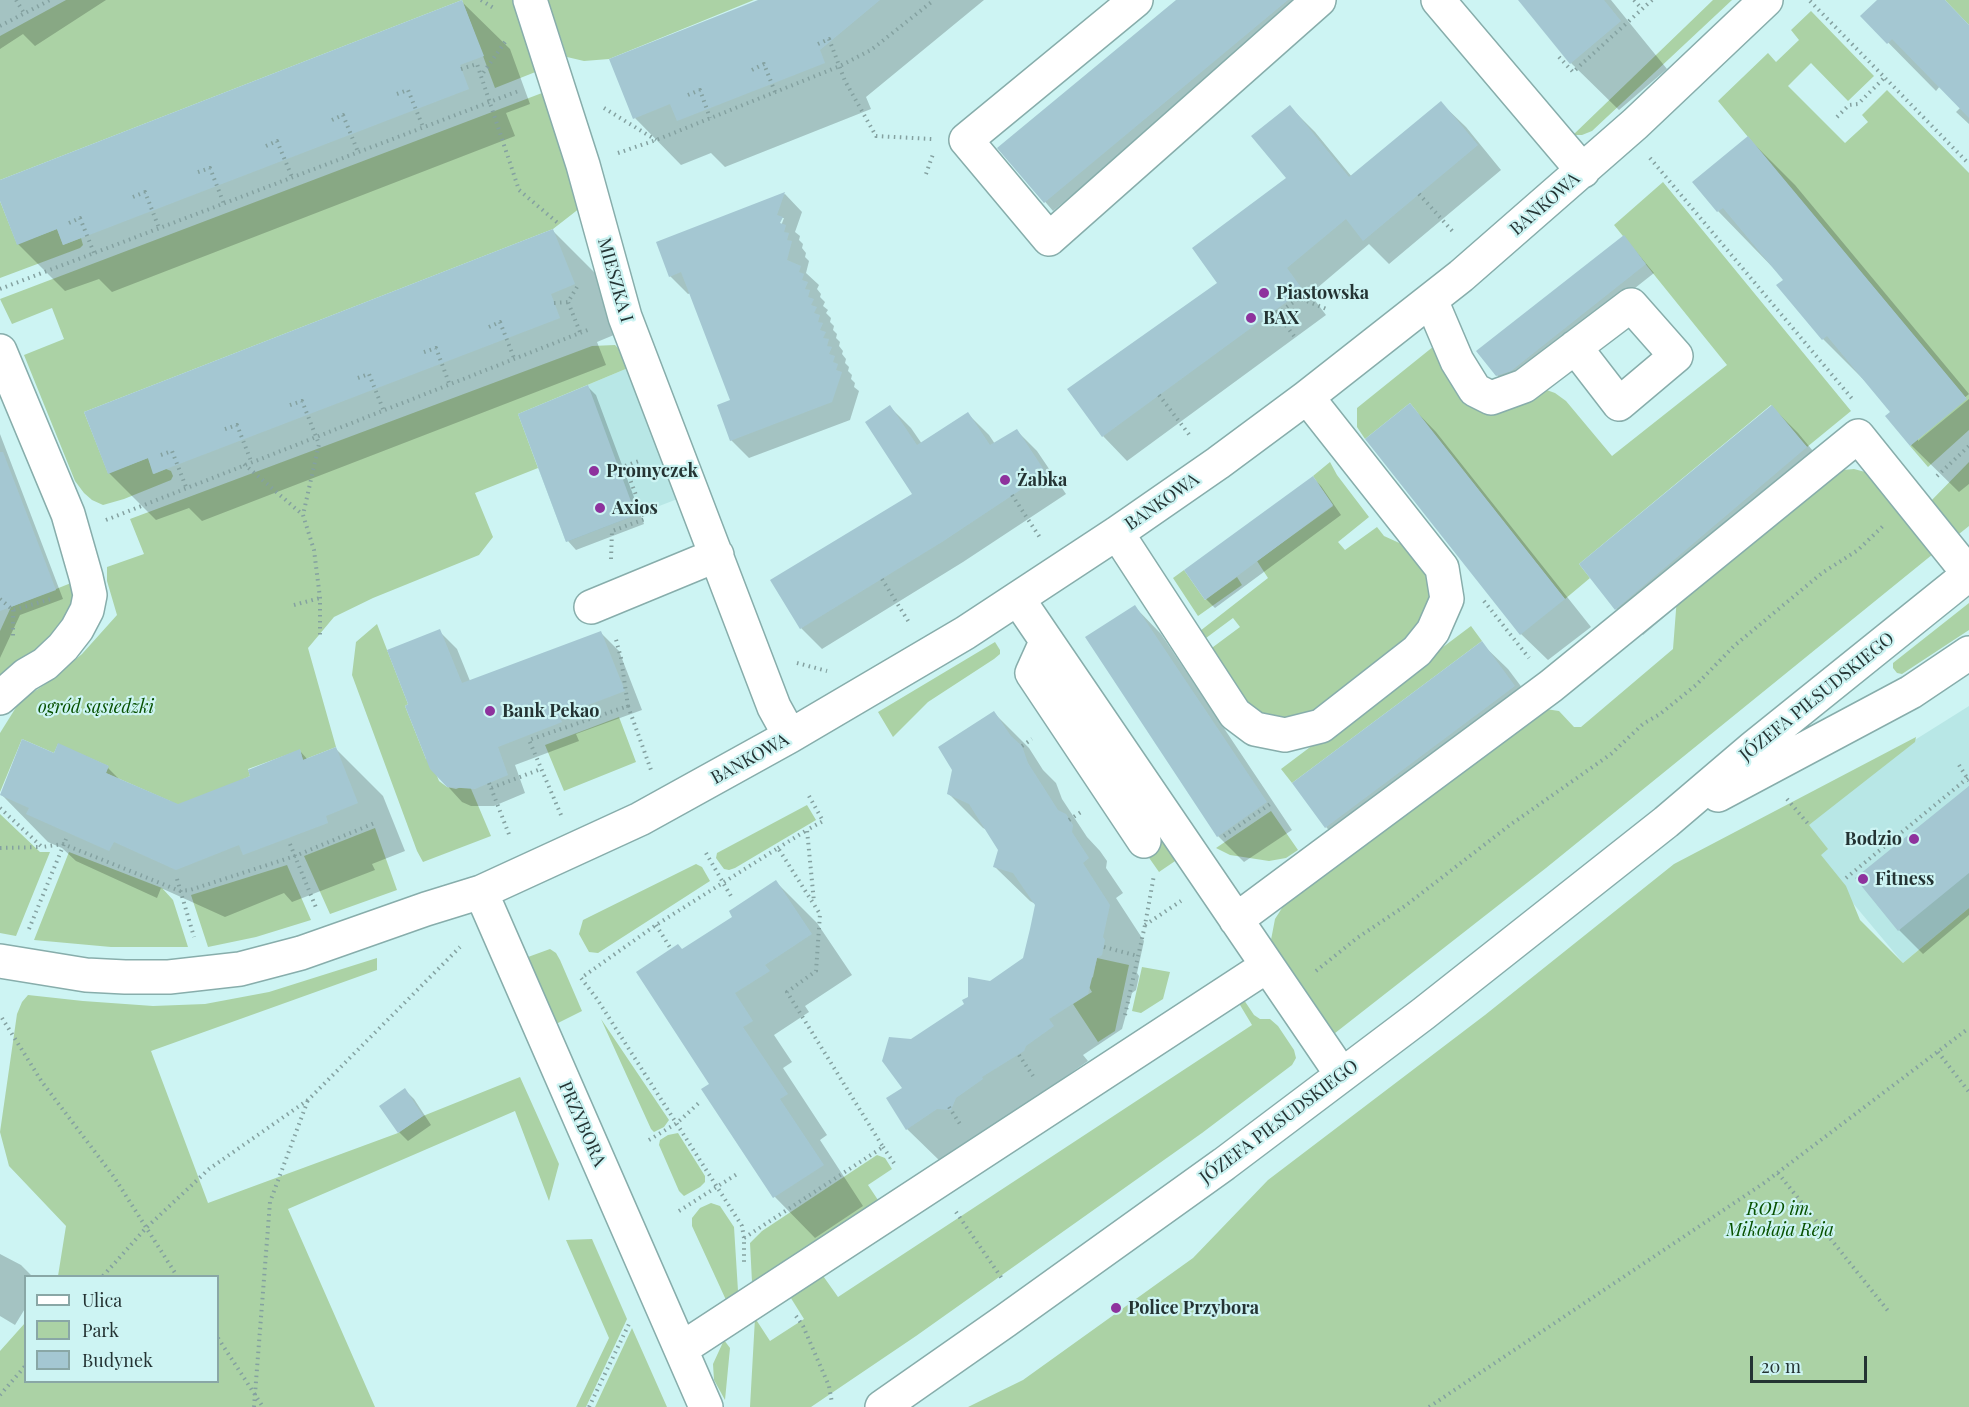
<!DOCTYPE html>
<meta charset="utf-8">
<style>
body{margin:0}
#map{position:relative;width:1969px;height:1407px;overflow:hidden;background:#cdf4f3;font-family:"Playfair Display",serif}
canvas{display:block}
.legend{position:absolute;left:24px;top:1275px;width:195px;height:108px;box-sizing:border-box;background:#cdf4f3;border:2px solid #89a7a6;margin:0;padding:8px 10px;list-style:none;font-size:18px;color:#243333}
.legend li{display:flex;align-items:center;gap:12px;height:30px}
.legend b{width:30px;border:2px solid #89a7a6}
.scale{position:absolute;left:1750px;top:1356px;width:117px;height:27px;box-sizing:border-box;border:3px solid #243333;border-top:0;padding-left:8px;font-size:18px;line-height:21px;white-space:nowrap;color:#243333;-webkit-text-stroke:4px #cdf4f3;paint-order:stroke}
</style>
<div id="map">
<canvas width="1969" height="1407"></canvas>
<ul class="legend">
<li><b style="height:8px;background:#fff"></b>Ulica</li>
<li><b style="height:16px;background:#abd2a5"></b>Park</li>
<li><b style="height:16px;background:#a4c7d2"></b>Budynek</li>
</ul>
<div class="scale">20 m</div>
</div>
<script>
const c = document.querySelector('canvas').getContext('2d');
c.lineJoin = 'round';
function fillPath(path, color) {
  c.fillStyle = color;
  c.fill(path, 'evenodd');
}
function poly(rows) {
  const path = new Path2D();
  for (const r of rows) {
    path.moveTo(r[0], r[1]);
    for (let i = 2; i < r.length; i += 2) path.lineTo(r[i], r[i + 1]);
  }
  return path;
}
function stroke(path, color, width, dash) {
  c.strokeStyle = color;
  c.lineWidth = width;
  c.lineCap = dash ? 'butt' : 'round';
  c.setLineDash(dash || []);
  c.stroke(path);
}
function write(font, color, halo, rows, align = 'center') {
  c.font = font + ' "Playfair Display",serif';
  c.lineWidth = 4.5;
  c.setLineDash([]);
  c.textBaseline = 'middle';
  c.strokeStyle = halo;
  c.fillStyle = color;
  for (const [text, x, y, turn = 0] of rows) {
    c.save();
    c.translate(x, y);
    c.rotate((+turn || 0) * Math.PI / 180);
    c.textAlign = isNaN(turn) ? turn : align;
    if (halo) c.strokeText(text, 0, 0);
    c.fillText(text, 0, 0);
    c.restore();
  }
}
fillPath(poly([
 [628,368,680,498,566,542,518,414],
 [1969,706,1969,908,1903,963,1795,834,1910,743]
]), '#b8e7e6');
fillPath(poly([
 [66,0,522,0,543,69,495,88,462,0,0,180,0,36],
 [548,0,754,0,609,59,584,61,567,57],
 [1713,0,1732,0,1592,131,1582,135,1573,135],
 [1945,0,1969,0,1969,25],
 [1811,11,1874,76,1848,101,1811,63,1788,86,1845,143,1868,122,1862,115,1887,90,1969,173,1969,430,1928,467,1910,446,1966,398,1718,101,1768,53,1776,62,1799,40,1791,30],
 [542,93,552,99,580,208,553,229,84,412,108,473,148,458,154,474,166,469,171,471,173,476,171,480,124,499,103,505,92,500,84,493,75,481,24,355,64,339,52,308,12,324,0,299],
 [1663,182,1851,411,1807,447,1771,405,1579,564,1590,578,1565,599,1410,403,1365,439,1357,427,1357,408,1439,342,1463,397,1541,388,1555,393,1566,401,1612,456,1727,365,1614,225],
 [0,201,17,244,57,229,63,245,81,238,83,245,80,248,0,278],
 [615,345,626,356,628,368,518,414,538,468,475,493,493,537,479,555,373,598,334,617,308,648,336,747,303,760,300,750,248,769,250,776,178,811,170,801,106,773,108,766,58,744,54,753,22,739,0,792,0,733,20,701,47,683,82,654,117,615,107,581,107,567,144,554,130,519,592,346],
 [1330,462,1337,475,1369,517,1338,542,1345,550,1377,527,1384,536,1406,546,1426,567,1430,591,1428,616,1417,637,1324,710,1300,718,1279,719,1255,714,1205,653,1240,627,1233,618,1202,641,1200,631,1268,578,1257,561,1333,506,1313,476],
 [1969,462,1969,526,1954,538,1928,504],
 [1854,469,1869,473,1938,550,1546,868,1330,1037,1275,958,1271,940,1275,919,1289,897,1539,708,1559,711,1574,727,1581,727,1673,649,1677,597,1832,471],
 [1184,570,1205,600,1237,577,1242,585,1198,616,1173,578],
 [76,581,77,611,0,684,0,631,11,607],
 [1969,603,1969,630,1902,674,1897,673,1893,668,1893,663],
 [377,624,408,704,405,706,426,759,430,758,439,781,447,787,456,789,469,784,491,836,423,862,417,851,352,675,356,642],
 [1471,626,1482,641,1292,783,1281,769],
 [995,642,1000,650,1000,654,994,659,928,702,893,737,878,712],
 [1051,665,1181,857,1159,872,1145,852],
 [619,717,636,762,564,791,545,745],
 [1916,737,1915,742,1809,825,1828,849,1821,855,1846,886,1860,920,1903,963,1969,908,1969,1407,968,1407,1023,1380,1193,1258,1268,1180,1485,1015,1674,864],
 [807,805,816,820,735,868,729,870,724,869,721,865,716,858,717,853],
 [1271,811,1298,850,1286,858,1269,861,1230,855,1216,848],
 [0,814,40,852,50,852,16,936,0,933],
 [375,828,397,890,330,914,304,856],
 [69,852,162,888,173,900,188,947,111,947,34,940],
 [696,864,702,867,710,881,598,953,589,952,579,934,583,920],
 [287,865,311,920,256,937,208,947,191,895],
 [550,949,556,953,560,960,582,1011,556,1024,528,957],
 [377,958,377,970,151,1051,208,1203,398,1133,423,1116,520,1077,559,1164,549,1201,515,1111,288,1209,375,1407,0,1407,0,1351,25,1323,26,1382,218,1382,218,1276,58,1276,66,1226,9,1166,0,1132,17,1014,22,1002,28,995,83,1001,153,1006,205,1004,269,992],
 [1097,958,1129,965,1115,1031,1098,1042,1073,1004,1092,992,1086,982,1093,977],
 [1142,967,1170,972,1163,999,1141,1013,1132,1011],
 [1242,997,1254,1015,1260,1019,1270,1019,1278,1026,1294,1050,1296,1058,1292,1065,1202,1133,916,1336,811,1407,750,1407,755,1318,770,1341,804,1319,789,1295,821,1273,838,1297,1252,1025,1237,1000],
 [601,1019,669,1120,664,1127,654,1132,651,1129],
 [678,1133,705,1176,705,1182,700,1187,684,1196,679,1191,659,1145,660,1140,668,1135],
 [877,1155,885,1158,892,1169,868,1185,878,1200,752,1282,750,1243,762,1231],
 [711,1203,720,1206,734,1227,738,1291,726,1300,692,1226,692,1218,700,1208],
 [592,1239,627,1319,586,1407,576,1407,609,1338,566,1240],
 [632,1328,667,1407,595,1407],
 [724,1340,730,1348,725,1400,714,1380,713,1364]
]), '#abd2a5');
fillPath(poly([
 [0,0,106,0,35,46,23,34,0,49],
 [762,0,984,0,866,97,871,109,725,167,711,153,681,165,635,118],
 [1178,0,1307,0,1053,211,1000,149],
 [1520,0,1611,0,1667,69,1619,110,1571,63],
 [1879,0,1943,0,1969,26,1969,124,1956,112,1961,107,1940,86,1936,91,1862,16],
 [462,2,510,49,530,104,506,113,515,136,112,292,99,279,65,291,18,244,0,197,0,181],
 [1441,103,1466,127,1501,170,1389,264,1369,244,1310,294,1326,315,1127,461,1103,436,1219,283,1288,179,1290,107,1315,132,1352,177],
 [1748,138,1795,185,1969,394,1918,437,1918,441,1969,399,1969,484,1959,492,1911,445,1892,412,1871,387,1823,339,1779,285,1785,280,1718,211],
 [785,194,802,212,795,232,800,236,799,240,803,244,802,248,806,253,805,257,809,261,806,273,819,285,817,289,821,294,820,297,825,302,823,306,828,310,826,313,831,318,830,322,834,326,833,330,837,334,836,338,840,342,839,346,843,351,842,354,846,359,845,363,849,367,848,371,852,375,851,379,855,383,854,387,859,391,850,420,749,458,731,440,732,401,691,293,688,294,670,276,657,243],
 [781,218,784,218,779,231,777,230],
 [553,231,600,278,621,332,597,342,606,365,202,521,189,508,156,520,109,473],
 [1624,237,1654,273,1520,379,1506,384,1497,375],
 [587,386,596,395,644,524,576,550,568,541],
 [1410,405,1436,432,1591,627,1548,660,1521,634],
 [890,407,911,428,922,444,968,414,989,435,995,444,1016,430,1037,451,1066,494,963,562,822,649,801,628,914,494],
 [1772,407,1798,433,1833,475,1643,635,1616,609],
 [0,434,63,599,20,615,0,658],
 [1313,478,1321,486,1341,515,1215,608,1206,599,1186,570],
 [1135,607,1161,634,1292,830,1244,862,1218,836],
 [439,631,457,649,470,681,601,633,619,651,642,710,576,734,579,741,515,765,525,793,494,806,471,806,462,802,431,768,410,705],
 [1481,643,1508,669,1541,713,1352,854,1326,827],
 [994,713,1029,748,1043,770,1056,783,1062,799,1087,837,1100,851,1107,861,1106,868,1123,893,1116,898,1144,941,1137,973,1139,976,1136,990,1132,993,1122,1029,1083,1055,1088,1061,1061,1080,1058,1085,942,1163,907,1129,904,1089,911,1040,966,1004,991,983,1024,959,1037,905,1030,901,995,867,1000,850,987,830,983,828,948,793],
 [336,749,383,796,405,851,372,864,375,870,292,902,284,893,225,917,161,888,157,898,76,861,62,848,48,842,1,794,54,755,108,768,121,781,178,806,252,777,300,751,308,760],
 [1969,786,1969,915,1923,954,1899,930],
 [776,882,817,923,852,975,805,1006,809,1012,774,1035,792,1062,783,1068,827,1135,820,1140,863,1206,815,1238,775,1197,703,1090,711,1084,683,951,735,917],
 [405,1090,414,1099,431,1125,408,1141,399,1132],
 [0,1254,21,1265,32,1276,26,1276,26,1307,15,1325,0,1316]
]), '#0003');
fillPath(poly([
 [462,0,484,56,460,65,469,89,63,245,57,229,17,245,0,201,0,180],
 [758,0,880,0,820,50,825,63,677,121,670,104,633,119,609,59],
 [1176,0,1288,0,1044,203,997,148],
 [1518,0,1604,0,1621,21,1570,64],
 [1877,0,1945,0,1969,25,1969,118,1892,39,1887,44,1860,16],
 [1441,101,1478,145,1363,241,1346,219,1287,268,1303,290,1102,437,1067,389,1217,283,1192,248,1286,178,1251,136,1290,105,1349,177],
 [1748,136,1967,399,1910,446,1885,416,1890,412,1827,336,1822,340,1776,285,1783,280,1723,208,1717,212,1692,182],
 [785,192,777,215,783,217,780,223,786,225,784,232,789,233,787,240,792,241,787,260,801,266,799,272,804,274,802,280,808,282,805,289,810,290,808,297,814,299,811,305,817,307,814,313,820,315,818,322,823,323,820,330,826,332,823,338,829,339,827,346,832,347,829,354,835,356,833,362,838,364,836,370,842,372,832,402,730,441,717,405,730,400,681,272,669,277,656,242],
 [553,229,575,284,551,294,560,318,153,474,148,458,108,474,84,412],
 [1624,235,1646,264,1511,371,1496,376,1476,351],
 [588,385,636,515,566,542,518,414],
 [1410,403,1565,599,1520,635,1365,439],
 [890,405,917,445,968,412,990,445,1017,429,1046,473,942,542,800,629,770,580,912,494,865,422],
 [1772,405,1807,447,1615,610,1579,564],
 [0,452,3,452,56,590,0,611],
 [1313,476,1333,505,1205,600,1184,570],
 [1135,605,1267,802,1217,837,1085,637],
 [440,629,462,683,601,631,625,691,559,716,562,722,498,747,508,775,475,789,447,787,430,769,405,706,408,704,387,650],
 [1482,641,1515,686,1325,828,1292,783],
 [994,711,1011,736,1022,746,1028,763,1058,810,1066,814,1073,825,1072,832,1089,858,1083,863,1110,905,1103,937,1105,940,1102,955,1097,958,1088,994,1049,1019,1054,1026,1026,1046,1024,1051,982,1077,983,1079,956,1098,951,1110,937,1109,906,1130,886,1098,902,1088,882,1061,889,1037,911,1039,964,1004,962,1000,968,997,968,977,990,981,1023,958,1030,929,1035,905,1013,873,993,867,998,850,969,804,947,794,952,770,938,747],
 [22,739,54,753,58,743,109,766,106,773,178,804,250,776,248,770,300,749,303,760,336,747,358,803,326,816,328,823,243,855,239,845,176,870,114,842,109,851,26,814,29,808,0,795],
 [1969,786,1969,873,1898,931,1855,878],
 [776,880,812,934,765,965,770,971,735,993,753,1021,743,1027,788,1094,780,1099,824,1165,773,1198,701,1089,709,1084,636,972,678,944,682,949,732,917,729,911],
 [405,1088,423,1116,398,1133,379,1106]
]), '#a4c7d2');
const minor = poly([
 [530,0,583,165,625,317,774,707,790,736],
 [1136,0,966,140,1049,239,1319,0],
 [1438,0,1583,171],
 [1431,300,1457,361,1475,390,1491,398,1524,386,1631,305,1676,356,1619,404,1575,347],
 [0,351,68,514,86,577,90,595,87,610,77,629,63,647,45,664,26,675,0,698],
 [1117,533,1235,714,1255,729,1285,735,1321,726,1417,651,1433,631,1447,599,1442,568,1307,397],
 [1018,599,1342,1075],
 [591,607,717,555],
 [1046,642,1032,673,1144,841],
 [1718,795,1911,692,1969,653],
 [481,892,706,1407],
 [0,961,86,975,125,977,169,977,240,969,301,953,426,909,481,892,640,819,790,736,965,633,1117,533,1218,463,1307,397,1461,276,1635,124,1766,0],
 [681,1349,1267,966],
 [882,1407,1005,1321,1224,1164,1423,1014,1666,822,1754,747,1969,574,1858,436,1551,686,1236,920]
]);
stroke(minor, '#87adab', 36);
stroke(poly([
 [16,0,24,13],
 [481,0,495,9],
 [1634,0,1642,9],
 [1810,1,1969,164],
 [0,26,50,0],
 [505,42,481,76,519,190,559,224],
 [818,44,829,39,845,81,876,136,932,139],
 [1559,57,1573,72,1652,0],
 [461,69,477,64,481,76],
 [752,70,764,64,775,92],
 [397,94,408,90,423,127],
 [688,95,700,90,710,118],
 [604,108,656,140],
 [1837,117,1849,105,1858,104,1884,78],
 [332,120,343,115,358,152],
 [266,146,277,141,292,177],
 [618,153,656,140,840,66,871,50,934,0],
 [1650,158,1854,401],
 [198,172,210,168,224,204],
 [926,174,933,154],
 [1419,194,1455,234],
 [133,197,145,192,159,228],
 [69,223,80,218,94,253],
 [577,287,568,302,580,332],
 [0,289,521,90],
 [554,303,568,302],
 [1275,311,1294,336],
 [1277,314,1299,298,1329,310],
 [489,327,500,322,514,358],
 [424,352,436,348,449,383],
 [358,378,369,374,383,409],
 [1159,395,1191,437],
 [290,405,302,401,319,444,303,515],
 [225,429,237,425,251,461],
 [161,455,172,451,186,487],
 [244,464,303,515,314,550,320,598,320,636],
 [1937,476,1969,446],
 [1012,495,1041,539],
 [106,520,590,329],
 [611,559,612,531,645,519,625,466,642,460],
 [882,579,910,624],
 [0,599,13,610,51,599],
 [1484,601,1529,658],
 [294,605,320,598],
 [13,610,13,639],
 [797,663,827,671],
 [628,706,651,770],
 [1022,746,1032,739],
 [1959,765,1969,781],
 [489,783,491,788,541,769],
 [491,788,510,837],
 [809,796,823,821,807,830,814,902],
 [1787,799,1809,825],
 [0,808,42,847,63,844,180,891,190,890,295,856,377,822],
 [561,815,529,740,628,706,621,658,615,636],
 [1069,820,1081,812],
 [1224,836,1273,802],
 [290,844,317,910],
 [0,848,41,847],
 [778,848,807,830],
 [706,853,732,898],
 [1846,878,1969,777],
 [177,879,194,937],
 [656,925,671,949],
 [1145,925,1181,901],
 [29,929,66,839],
 [1104,947,1138,956],
 [1316,971,1357,938,1405,906,1510,825,1611,754,1643,724,1660,714,1696,685,1734,646,1822,573,1858,550,1883,526],
 [1125,1015,1145,925,1154,875],
 [2,1018,42,1082,114,1177,177,1276],
 [1938,1052,1969,1092],
 [1019,1055,1033,1076],
 [949,1107,960,1124],
 [649,1140,677,1123,701,1101],
 [883,1147,896,1166],
 [1778,1173,1889,1312],
 [679,1211,737,1174],
 [956,1212,1003,1280],
 [744,1238,883,1147,787,992,816,971,820,914,778,848,656,925,581,978,597,999,742,1226,744,1238,744,1264],
 [103,1276,146,1228,209,1169,308,1100,460,947],
 [796,1316,803,1326,829,1386,832,1403],
 [218,1338,263,1407],
 [0,1395,26,1365],
 [254,1407,270,1202,308,1100],
 [589,1407,629,1324],
 [1429,1407,1764,1183,1969,1028]
]), '#84a1a0', 4, [1.5, 4.5]);
stroke(minor, '#fff', 33);
for (const [x, y, r, color] of [
 [1264,293,6,"#8e329d"],
 [1251,318,6,"#8e329d"],
 [594,471,6,"#8e329d"],
 [1005,480,6,"#8e329d"],
 [600,508,6,"#8e329d"],
 [490,711,6,"#8e329d"],
 [1914,839,6,"#8e329d"],
 [1863,879,6,"#8e329d"],
 [1116,1308,6,"#8e329d"]
]) {
  const dot = new Path2D();
  dot.arc(x, y, r, 0, 2 * Math.PI);
  c.fillStyle = color;
  c.fill(dot);
  stroke(dot, '#cdf4f3', 2);
}
write('18px', '#243333', '#cdf4f3', [
 ["BANKOWA",1545,204,-41],
 ["MIESZKA I",615,280,74],
 ["BANKOWA",1162,502,-35],
 ["JÓZEFA PIŁSUDSKIEGO",1817,697,-39],
 ["BANKOWA",750,759,-29],
 ["JÓZEFA PIŁSUDSKIEGO",1279,1122,-37],
 ["PRZYBORA",582,1124,66]
]);
write('bold 18px', '#243333', '#cdf4f3', [
 ["Piastowska",1276,293],
 ["BAX",1263,318],
 ["Promyczek",606,471],
 ["Żabka",1017,480],
 ["Axios",612,508],
 ["Bank Pekao",502,711],
 ["Bodzio",1902,839,"right"],
 ["Fitness",1875,879],
 ["Police Przybora",1128,1308]
], 'left');
write('italic 18px', '#075100', '#cdf4f3', [
 ["ogród sąsiedzki",96,707],
 ["ROD im.",1780,1209],
 ["Mikołaja Reja",1780,1230]
]);
</script>
